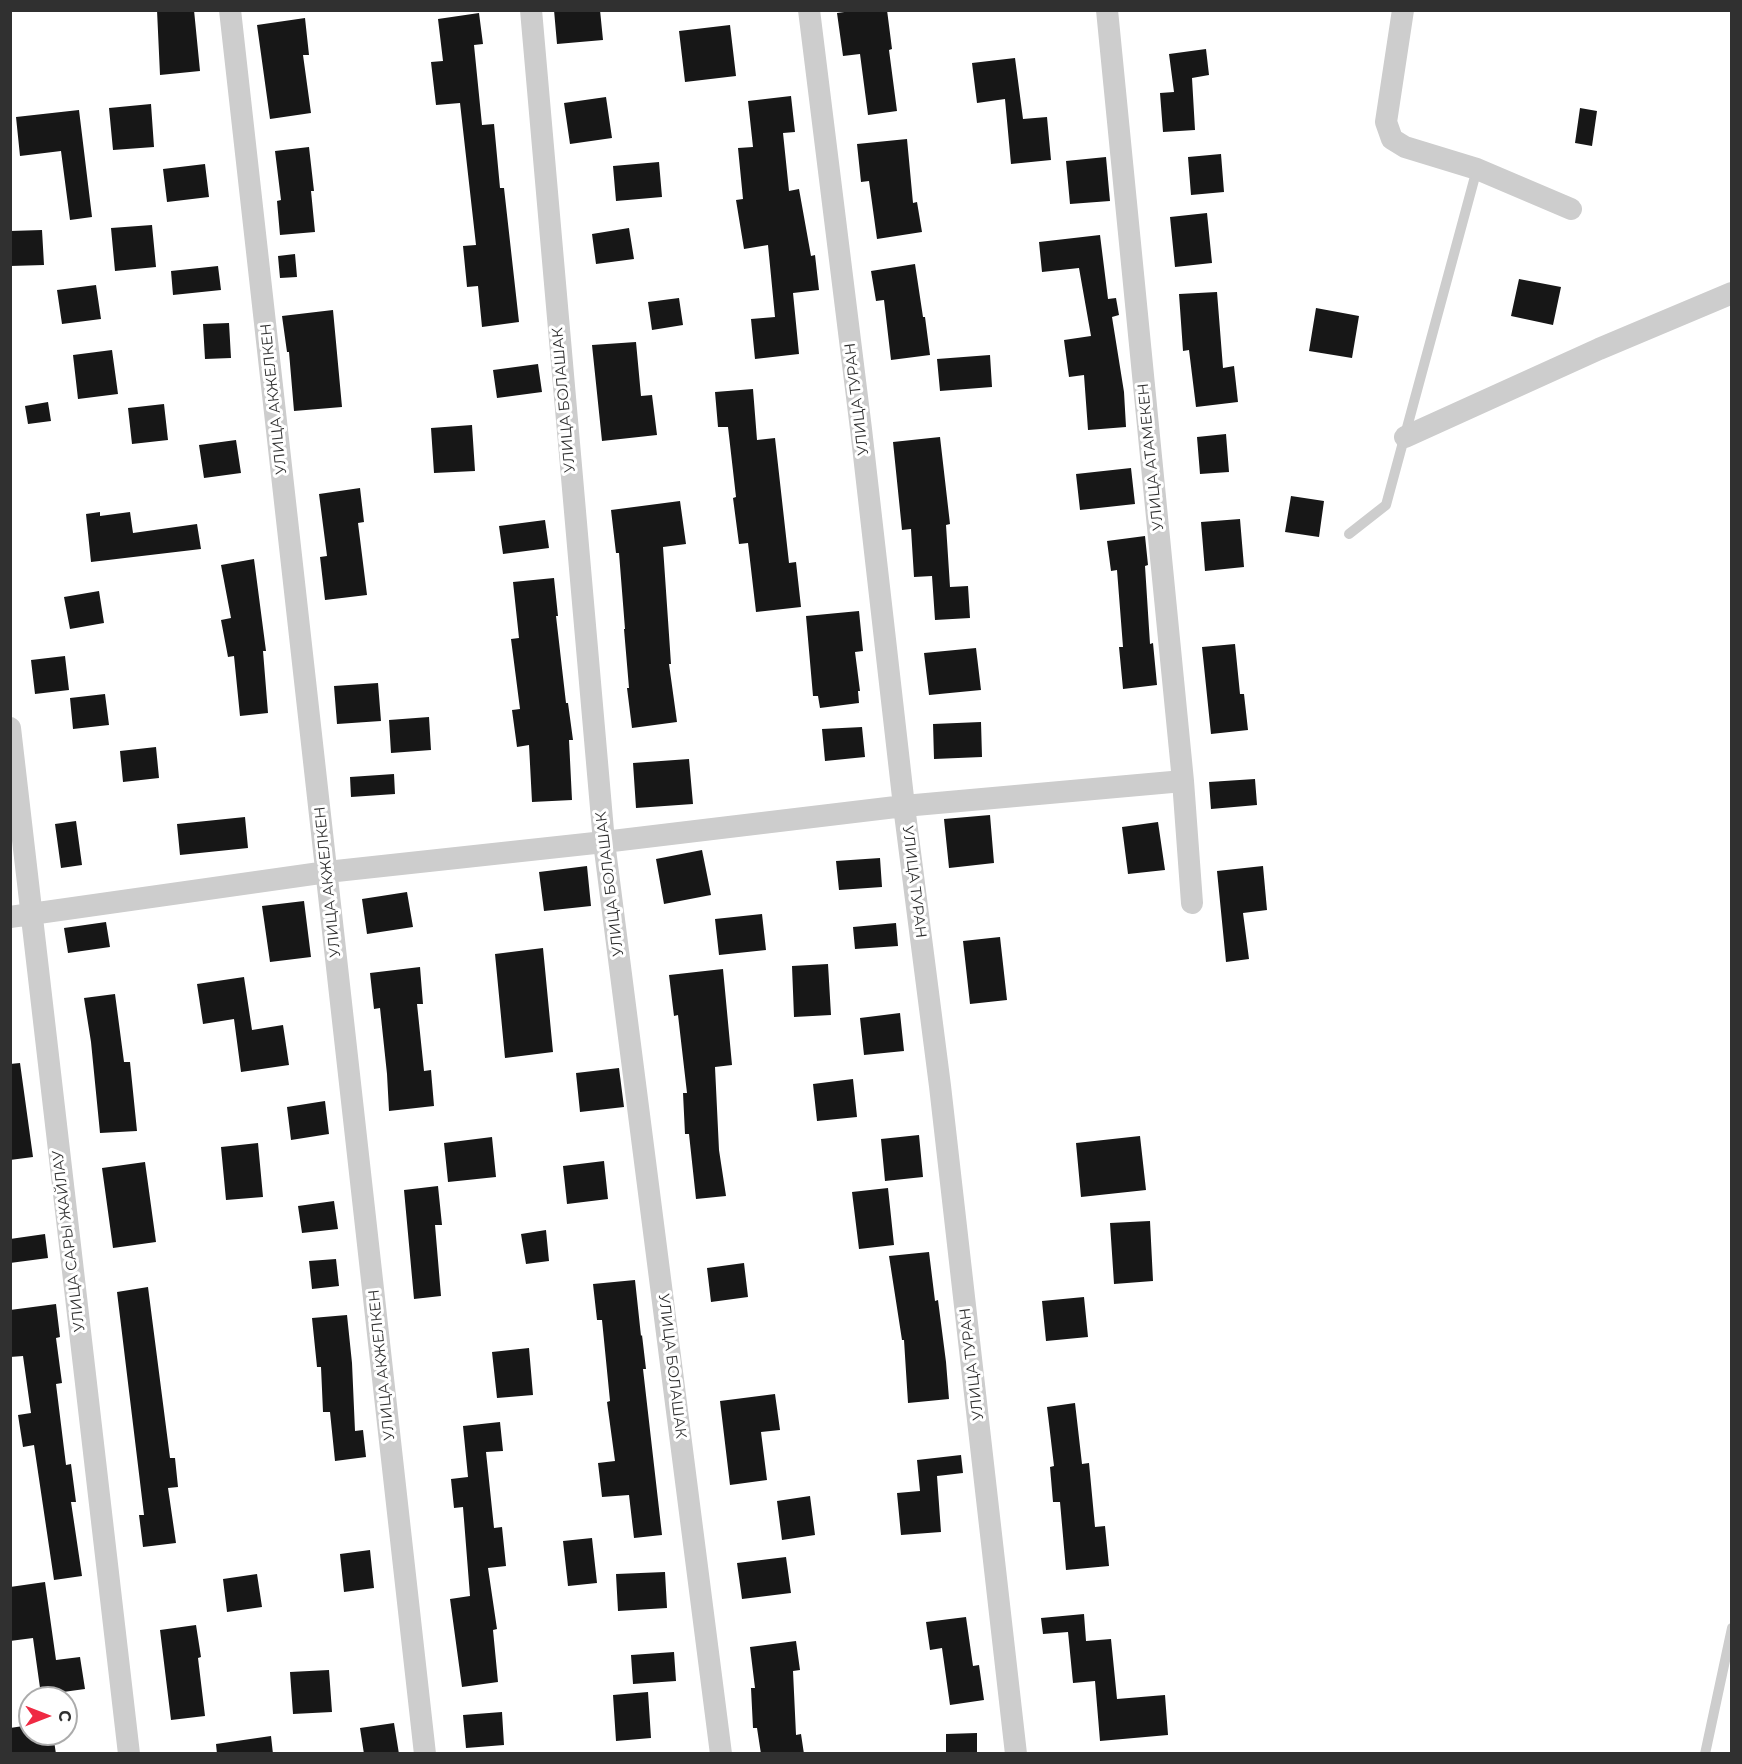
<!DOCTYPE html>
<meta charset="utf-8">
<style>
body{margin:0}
#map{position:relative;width:1742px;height:1764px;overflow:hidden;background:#fff;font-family:Montserrat,sans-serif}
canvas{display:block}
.frame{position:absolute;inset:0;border:12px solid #303030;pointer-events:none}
.north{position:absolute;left:18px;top:1686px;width:60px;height:60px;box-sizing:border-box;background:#fff;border:2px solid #acacac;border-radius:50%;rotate:90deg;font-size:16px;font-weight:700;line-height:24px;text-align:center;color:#303030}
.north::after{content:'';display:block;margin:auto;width:21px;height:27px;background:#ef2a43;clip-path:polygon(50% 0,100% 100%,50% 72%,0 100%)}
</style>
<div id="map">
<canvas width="1742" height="1764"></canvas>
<div class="frame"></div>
<div class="north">С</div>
</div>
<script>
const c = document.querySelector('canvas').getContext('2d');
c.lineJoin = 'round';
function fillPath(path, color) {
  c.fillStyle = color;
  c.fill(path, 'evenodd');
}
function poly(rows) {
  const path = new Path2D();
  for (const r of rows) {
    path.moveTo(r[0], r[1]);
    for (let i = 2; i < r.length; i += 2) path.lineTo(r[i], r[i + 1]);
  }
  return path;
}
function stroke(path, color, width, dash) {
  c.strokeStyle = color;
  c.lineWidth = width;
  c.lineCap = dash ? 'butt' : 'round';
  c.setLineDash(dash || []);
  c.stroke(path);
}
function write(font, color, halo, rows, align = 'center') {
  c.font = font + ' Montserrat,sans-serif';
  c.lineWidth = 6;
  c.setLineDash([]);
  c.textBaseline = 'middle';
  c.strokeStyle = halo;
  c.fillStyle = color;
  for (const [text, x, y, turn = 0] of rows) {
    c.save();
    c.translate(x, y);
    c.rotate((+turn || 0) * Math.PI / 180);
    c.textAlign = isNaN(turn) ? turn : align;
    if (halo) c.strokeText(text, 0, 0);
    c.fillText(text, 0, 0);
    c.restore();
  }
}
fillPath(poly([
 [157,10,194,10,200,71,160,75],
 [554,10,600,10,603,40,557,44],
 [859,10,887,10,892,49,889,50,897,111,868,115,860,54,843,56,837,13],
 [479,13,483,44,474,45,482,125,494,124,500,188,504,188,519,322,482,327,478,286,467,287,463,246,476,245,460,103,436,105,431,62,443,61,438,19],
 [305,18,309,55,303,55,311,113,270,119,257,25],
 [730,25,736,76,685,82,679,31],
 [1206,49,1209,75,1192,78,1195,130,1163,132,1160,93,1174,92,1169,54],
 [1015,58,1023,119,1047,117,1051,160,1011,164,1005,99,977,103,972,63],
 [791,96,795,132,783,133,789,191,799,189,811,256,815,255,819,290,793,293,799,354,755,359,751,319,775,317,768,245,744,249,736,200,743,199,738,148,753,147,748,101],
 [606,97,612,138,570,144,564,103],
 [151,104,154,147,113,150,109,108],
 [1580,108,1597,111,1592,146,1575,143],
 [79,110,92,217,70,220,61,151,20,156,16,117],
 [907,139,913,203,917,202,922,232,877,239,869,181,861,182,857,144],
 [309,147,314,191,311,191,315,232,280,235,277,201,281,200,275,151],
 [1221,154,1224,192,1191,195,1188,157],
 [1106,157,1110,201,1070,204,1066,161],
 [659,162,662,197,616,201,613,166],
 [205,164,209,197,167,202,163,169],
 [1207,213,1212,263,1175,267,1170,217],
 [152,225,156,267,115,271,111,228],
 [629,228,634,259,596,264,592,234],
 [42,230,44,265,10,266,10,231],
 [1100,235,1108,299,1116,298,1119,315,1112,317,1124,392,1126,427,1088,430,1084,375,1069,377,1064,340,1091,336,1079,268,1042,272,1039,242],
 [295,254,297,277,280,278,278,256],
 [915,264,923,317,925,317,930,355,891,360,884,300,876,301,871,271],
 [218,266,221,290,173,295,171,271],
 [1519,279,1561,287,1553,325,1511,316],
 [96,285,101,319,62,324,57,290],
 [1217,292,1223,368,1234,366,1238,402,1196,407,1189,350,1183,351,1179,294],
 [679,298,683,325,652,330,648,302],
 [1316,308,1359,316,1352,358,1309,351],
 [333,310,342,407,294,411,289,352,287,352,282,316],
 [229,323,231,358,205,359,203,324],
 [636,342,641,396,652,395,657,435,602,441,592,345],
 [112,350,118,394,78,399,73,355],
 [990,355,992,387,940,391,937,359],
 [538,364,542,392,497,398,493,370],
 [753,389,757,440,775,438,789,563,796,562,801,607,756,612,748,543,739,544,733,498,736,497,728,427,718,427,715,392],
 [48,402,51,421,28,424,25,406],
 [164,404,168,440,132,444,128,408],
 [472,425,475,471,434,473,431,428],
 [1226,434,1229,472,1200,474,1197,437],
 [940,437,950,524,946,525,950,587,968,586,970,618,935,620,932,576,914,577,911,529,902,530,893,442],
 [236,440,241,473,204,478,199,445],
 [1131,468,1135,504,1080,510,1076,474],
 [360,488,364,522,358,523,367,595,325,600,320,557,327,556,319,494],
 [1291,496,1324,501,1319,537,1285,532],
 [680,501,686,544,663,547,671,664,669,664,677,722,632,728,627,688,629,688,624,629,625,629,619,553,616,553,611,510],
 [100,512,100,516,130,512,133,533,197,524,201,549,91,562,86,514],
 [1240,519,1244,567,1205,571,1201,522],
 [545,520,549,548,503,554,499,526],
 [1145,536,1148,565,1145,566,1150,644,1153,643,1157,685,1123,689,1119,647,1123,647,1117,570,1111,571,1107,541],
 [254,559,266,651,263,651,268,713,240,716,234,656,228,657,221,620,231,618,221,565],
 [554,578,558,616,556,616,566,703,568,703,573,740,569,740,572,800,532,802,529,745,517,747,512,710,520,709,511,639,519,638,513,582],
 [99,591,104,623,70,629,64,597],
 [859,611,863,651,855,652,860,691,858,691,859,703,820,708,818,696,813,696,806,616],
 [1235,644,1240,694,1244,694,1248,730,1211,734,1202,647],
 [976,648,981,690,929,695,924,653],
 [65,656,69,690,35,694,31,660],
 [378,683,381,721,337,724,334,686],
 [105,694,109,725,73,729,70,698],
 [429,717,431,750,391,753,389,720],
 [981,722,982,757,934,759,933,724],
 [862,727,865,757,825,761,822,729],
 [156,747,159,778,123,782,120,751],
 [689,759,693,804,636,808,633,763],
 [394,774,395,794,351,797,350,777],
 [1255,779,1257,805,1211,809,1209,782],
 [990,815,994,863,949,868,944,819],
 [245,817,248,848,180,855,177,824],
 [76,821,82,865,61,868,55,824],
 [1158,822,1165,870,1128,874,1122,827],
 [702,850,711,895,664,904,656,859],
 [880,858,882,887,839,890,836,861],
 [587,866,591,906,544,911,539,872],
 [1263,866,1267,910,1243,913,1249,959,1226,962,1217,871],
 [407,892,413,927,367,934,362,899],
 [304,901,311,957,270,962,262,906],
 [762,914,766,950,719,955,715,919],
 [106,922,110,947,68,953,64,928],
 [896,923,898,946,855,949,853,927],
 [1000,937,1007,1000,970,1004,963,941],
 [543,948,553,1052,505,1058,495,954],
 [828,964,831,1015,794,1017,792,966],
 [420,967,423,1004,417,1004,424,1071,431,1070,434,1106,389,1111,387,1074,380,1008,374,1009,370,973],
 [723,969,732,1065,715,1067,719,1150,726,1196,696,1199,689,1134,685,1134,683,1093,687,1093,678,1015,674,1016,669,975],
 [244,977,252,1030,283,1025,289,1065,241,1072,234,1019,203,1024,197,984],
 [115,994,124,1062,130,1062,137,1131,100,1133,91,1042,84,998],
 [900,1013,904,1051,864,1055,860,1018],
 [20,1063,33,1157,10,1160,10,1064],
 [619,1068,624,1107,580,1112,576,1073],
 [853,1079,857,1117,817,1121,813,1084],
 [325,1101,329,1134,291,1140,287,1107],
 [919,1135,923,1177,885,1181,881,1139],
 [1140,1136,1146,1190,1081,1197,1076,1143],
 [492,1137,496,1177,448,1182,444,1143],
 [258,1143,263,1197,226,1200,221,1147],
 [604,1161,608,1199,567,1204,563,1166],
 [145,1162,156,1242,113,1248,102,1168],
 [438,1186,442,1225,435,1225,441,1296,414,1299,404,1190],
 [888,1188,894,1245,859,1249,852,1192],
 [334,1201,338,1229,302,1233,298,1206],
 [1150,1221,1153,1281,1114,1284,1110,1223],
 [546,1230,549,1261,526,1264,521,1234],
 [45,1234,48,1258,10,1263,10,1239],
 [929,1252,935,1301,938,1300,946,1362,949,1399,908,1403,904,1340,902,1340,889,1256],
 [336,1259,339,1286,312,1289,309,1261],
 [744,1263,748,1297,711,1302,707,1268],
 [635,1280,641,1336,642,1335,646,1369,643,1369,662,1535,634,1538,629,1495,602,1497,598,1463,615,1461,607,1402,610,1401,602,1320,597,1320,593,1284],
 [148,1287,170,1458,175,1458,178,1487,168,1488,176,1543,143,1547,139,1515,144,1515,117,1292],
 [1084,1297,1088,1337,1046,1341,1042,1301],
 [56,1304,60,1337,56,1338,62,1383,56,1384,66,1465,71,1464,76,1502,71,1502,82,1576,54,1580,34,1445,23,1447,18,1415,31,1413,23,1356,10,1357,10,1310],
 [347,1315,352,1363,355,1431,363,1430,366,1457,335,1461,330,1412,323,1412,321,1367,317,1367,312,1318],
 [529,1348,533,1395,497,1398,492,1352],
 [775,1394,780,1430,761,1432,767,1480,730,1485,720,1401],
 [1075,1403,1082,1464,1089,1463,1095,1527,1105,1526,1109,1566,1066,1570,1060,1502,1053,1502,1050,1467,1054,1466,1047,1407],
 [500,1422,503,1451,486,1452,494,1528,502,1527,506,1566,488,1568,497,1629,493,1630,498,1682,462,1687,450,1599,470,1596,463,1507,454,1508,451,1479,468,1477,463,1426],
 [961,1455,963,1473,937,1476,941,1532,901,1535,897,1493,920,1491,917,1460],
 [810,1496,815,1535,782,1540,777,1501],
 [592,1538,597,1583,568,1586,563,1541],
 [370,1550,374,1588,344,1592,340,1554],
 [786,1557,791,1593,742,1599,737,1563],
 [665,1572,667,1608,618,1611,616,1574],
 [257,1574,262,1607,227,1612,223,1579],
 [45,1582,56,1660,80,1657,85,1689,41,1695,33,1638,10,1641,10,1587],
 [1084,1614,1086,1641,1111,1639,1117,1699,1165,1695,1168,1735,1100,1741,1095,1681,1073,1683,1068,1632,1043,1634,1041,1618],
 [966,1617,973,1666,979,1665,984,1700,950,1705,942,1648,930,1650,926,1622],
 [196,1625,201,1657,198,1658,205,1716,171,1720,160,1630],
 [796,1641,800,1670,793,1671,796,1735,801,1734,804,1754,761,1754,757,1728,753,1728,751,1688,755,1688,750,1647],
 [674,1652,676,1681,633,1684,631,1655],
 [329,1670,332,1712,293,1714,290,1672],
 [648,1692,651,1738,616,1741,613,1695],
 [502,1712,504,1745,466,1748,463,1715],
 [394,1723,399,1754,364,1754,360,1728],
 [30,1725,30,1734,53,1734,56,1754,12,1754,10,1728],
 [977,1733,977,1754,946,1754,946,1734],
 [271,1736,273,1754,217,1754,216,1744]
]), '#171717');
stroke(poly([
 [1349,534,1386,505,1477,169],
 [1705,1754,1732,1628]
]), '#cdcdcd', 10);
stroke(poly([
 [230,10,425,1754],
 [531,10,604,842,721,1754],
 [809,10,861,429,904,806,940,1086,1016,1754],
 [1107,10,1183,781,1192,903],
 [1403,10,1386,122,1392,139,1405,147,1477,169,1571,209],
 [1405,437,1599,349,1732,293],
 [10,728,129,1754],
 [10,917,327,872,604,842,904,806,1183,781]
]), '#cdcdcd', 22);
write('15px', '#303030', '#fff', [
 ["УЛИЦА АКЖЕЛКЕН",274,399,-96],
 ["УЛИЦА ТУРАН",857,399,-97],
 ["УЛИЦА БОЛАШАК",564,400,-95],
 ["УЛИЦА АТАМЕКЕН",1151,457,-96],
 ["УЛИЦА АКЖЕЛКЕН",328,882,-96],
 ["УЛИЦА ТУРАН",914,882,83],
 ["УЛИЦА БОЛАШАК",610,884,-97],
 ["УЛИЦА САРЫ ЖАЙЛАУ",69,1241,-97],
 ["УЛИЦА ТУРАН",972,1364,-97],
 ["УЛИЦА АКЖЕЛКЕН",382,1365,-96],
 ["УЛИЦА БОЛАШАК",672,1366,83]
]);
</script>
